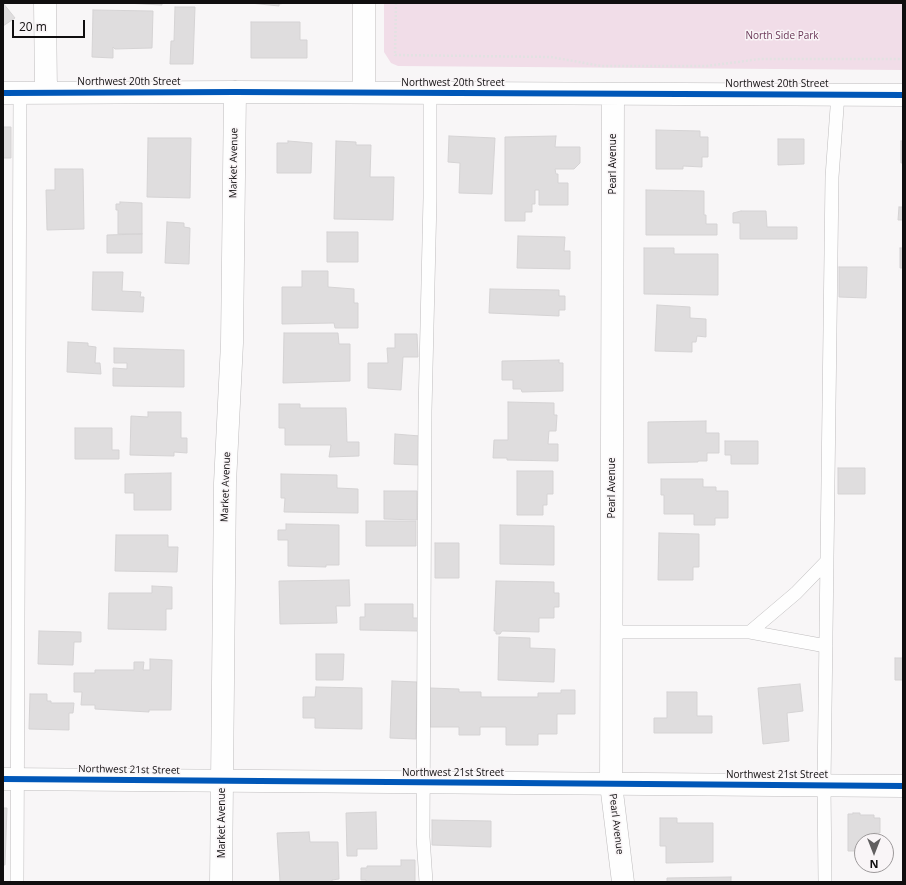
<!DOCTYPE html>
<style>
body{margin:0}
#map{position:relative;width:906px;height:885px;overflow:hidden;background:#f8f6f7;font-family:"Open Sans",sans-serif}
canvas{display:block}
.frame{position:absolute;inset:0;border:4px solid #100e0f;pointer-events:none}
.north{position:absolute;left:854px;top:833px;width:40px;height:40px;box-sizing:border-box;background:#f9f5f7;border:1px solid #9c999a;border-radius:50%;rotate:180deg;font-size:11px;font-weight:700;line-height:16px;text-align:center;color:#100e0f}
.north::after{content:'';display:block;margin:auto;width:14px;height:18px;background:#615f60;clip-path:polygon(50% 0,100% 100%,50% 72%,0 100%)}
.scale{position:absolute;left:12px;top:20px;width:73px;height:18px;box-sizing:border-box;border:2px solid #100e0f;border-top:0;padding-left:5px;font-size:12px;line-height:14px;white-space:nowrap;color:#100e0f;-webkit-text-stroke:3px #f9f5f7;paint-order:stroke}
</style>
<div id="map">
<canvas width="906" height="885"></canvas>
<div class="frame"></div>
<div class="north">N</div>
<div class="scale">20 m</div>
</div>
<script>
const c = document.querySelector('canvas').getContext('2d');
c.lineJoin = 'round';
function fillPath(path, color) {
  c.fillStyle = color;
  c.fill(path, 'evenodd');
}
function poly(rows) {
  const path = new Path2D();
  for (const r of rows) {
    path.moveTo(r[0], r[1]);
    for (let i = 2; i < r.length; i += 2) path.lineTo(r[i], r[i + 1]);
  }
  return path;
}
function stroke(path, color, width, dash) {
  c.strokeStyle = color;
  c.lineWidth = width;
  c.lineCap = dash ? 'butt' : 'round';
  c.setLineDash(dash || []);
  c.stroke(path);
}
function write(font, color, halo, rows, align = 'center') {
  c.font = font + ' "Open Sans",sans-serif';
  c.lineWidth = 3;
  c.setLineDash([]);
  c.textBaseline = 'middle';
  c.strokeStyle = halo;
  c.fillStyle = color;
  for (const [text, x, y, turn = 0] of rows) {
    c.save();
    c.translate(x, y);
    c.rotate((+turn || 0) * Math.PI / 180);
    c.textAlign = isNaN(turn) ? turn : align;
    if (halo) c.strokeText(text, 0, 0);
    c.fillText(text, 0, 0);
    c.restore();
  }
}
fillPath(poly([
 [384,3,903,3,903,70,398,66,391,63,384,52]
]), '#f1dde8');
const building = poly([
 [3,3,15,18,3,26,3,3],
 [125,3,162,3,162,5,125,3],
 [250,3,286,3,279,4,279,6,250,3],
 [175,7,195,7,193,64,170,64,171,41,174,41,175,7],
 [93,10,153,11,152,48,115,49,113,47,113,58,92,57,93,10],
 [251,22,300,22,300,40,307,40,307,58,251,58,251,22],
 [3,127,11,127,11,158,3,158,3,127],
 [656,130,700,131,700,137,708,137,708,157,702,157,702,167,683,166,683,169,656,169,656,130],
 [449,136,495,138,492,194,459,193,460,163,448,162,449,136],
 [556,136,555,147,580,147,580,163,574,169,555,169,556,174,558,174,558,183,568,183,568,205,539,205,539,190,535,190,535,204,532,204,532,212,525,212,525,221,505,221,505,137,556,136],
 [148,138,191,138,190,198,147,197,148,138],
 [778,139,804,139,804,164,778,165,778,139],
 [288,141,312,143,311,173,277,173,277,143,288,143,288,141],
 [336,141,356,142,356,145,371,145,370,177,394,177,393,220,334,219,336,141],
 [901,141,903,141,903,163,901,163,901,141],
 [55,169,83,169,84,229,47,230,46,190,55,190,55,169],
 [646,190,704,191,704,215,706,215,706,224,717,224,717,235,646,235,646,190],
 [120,202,142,203,142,234,118,234,118,210,116,210,116,204,120,204,120,202],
 [899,207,903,207,903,220,898,220,899,207],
 [741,211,766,211,767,227,797,227,797,239,740,239,740,223,733,223,733,213,741,211],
 [167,222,184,223,184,227,190,228,189,264,165,263,167,222],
 [327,232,358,232,358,262,327,262,327,232],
 [142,234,142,253,107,253,107,235,142,234],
 [518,236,565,237,564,251,570,251,570,269,517,268,518,236],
 [644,248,674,248,674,254,718,254,718,295,644,294,644,248],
 [900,248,903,248,903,268,900,268,900,248],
 [839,267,867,267,866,298,839,297,839,267],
 [302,271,328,271,328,287,354,289,354,303,358,303,358,328,335,328,334,323,282,324,282,287,302,287,302,271],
 [93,272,123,272,122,291,141,292,140,297,144,297,143,312,92,310,93,272],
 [490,289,559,290,559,296,565,296,565,310,559,310,559,316,489,313,490,289],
 [657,305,690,307,690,318,706,319,706,337,697,336,696,342,692,342,692,352,655,351,657,305],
 [284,333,338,333,339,344,350,344,350,381,283,383,284,333],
 [395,334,417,334,418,357,403,357,401,390,368,388,368,363,388,363,387,348,395,348,395,334],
 [68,342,88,343,88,346,96,347,95,363,100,363,101,374,67,372,68,342],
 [114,348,184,350,184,387,113,386,113,368,127,369,127,363,114,363,114,348],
 [559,360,559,363,563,363,563,391,522,392,521,389,513,389,513,380,502,380,502,361,559,360],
 [508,402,554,403,554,415,557,415,556,431,549,431,548,444,558,444,558,461,507,460,507,458,493,458,494,440,508,440,508,402],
 [279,404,300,404,300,408,346,408,347,442,359,442,359,456,329,457,331,445,285,445,285,428,279,428,279,404],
 [148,412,181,412,181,438,187,438,187,453,174,452,174,456,130,455,131,416,148,417,148,412],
 [706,421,706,433,719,433,719,453,707,453,707,461,698,461,698,462,648,463,648,422,706,421],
 [75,428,112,428,112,450,119,450,119,459,75,459,75,428],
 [395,434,420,436,419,465,394,464,395,434],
 [725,441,758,441,758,464,731,464,731,455,725,455,725,441],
 [838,468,865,468,865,494,838,494,838,468],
 [517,471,553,471,553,494,547,494,547,505,543,505,543,515,517,515,517,471],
 [171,473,171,510,134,510,134,493,125,493,125,474,171,473],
 [281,474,337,475,337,488,358,489,358,513,284,512,285,498,281,498,281,474],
 [661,479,703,479,703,487,716,487,716,491,728,491,728,518,715,518,715,525,694,525,694,514,664,514,664,495,661,495,661,479],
 [384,491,417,491,417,520,384,519,384,491],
 [366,521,416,521,416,546,366,546,366,521],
 [286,524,339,525,339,565,326,565,326,567,288,566,288,540,278,540,278,530,286,530,286,524],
 [500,525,554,526,554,565,500,564,500,525],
 [659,533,699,534,699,567,693,567,693,580,658,580,659,533],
 [116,535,168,535,168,547,178,547,177,572,115,571,116,535],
 [435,543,459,543,459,578,435,578,435,543],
 [349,580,350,606,336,606,337,623,280,624,279,581,349,580],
 [496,581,554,582,554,593,559,593,559,607,554,607,554,618,539,618,539,632,502,631,500,634,496,634,496,631,494,631,496,581],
 [152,586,172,587,172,609,166,609,166,630,108,629,109,593,152,593,152,586],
 [365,604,413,604,413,618,418,618,418,631,360,630,360,617,365,617,365,604],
 [39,631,81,632,81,642,74,642,73,665,38,664,39,631],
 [499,637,530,638,530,648,555,649,554,682,498,680,499,637],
 [316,654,344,654,343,680,316,680,316,654],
 [895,658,903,658,903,680,895,680,895,658],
 [150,659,172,660,171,710,149,710,149,712,95,709,95,705,81,705,82,692,74,692,74,673,95,673,95,670,134,670,134,662,144,662,143,670,150,670,150,659],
 [392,681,417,682,416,739,390,738,392,681],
 [800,684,803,711,787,713,789,741,763,744,758,688,800,684],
 [316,687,362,688,362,729,315,728,315,718,303,718,303,697,315,697,316,687],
 [430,688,459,689,459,692,481,692,481,697,538,697,538,693,561,693,561,690,575,690,575,714,557,714,557,734,538,734,538,745,506,745,506,727,480,727,480,735,459,735,459,727,430,727,430,688],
 [667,692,697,692,697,716,712,716,712,733,654,733,654,718,667,718,667,692],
 [30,694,47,694,47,701,51,701,51,703,74,703,73,713,69,713,69,730,29,729,30,694],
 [3,808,7,808,5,865,3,865,3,808],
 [376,812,377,849,357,849,357,856,347,856,346,813,376,812],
 [853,813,860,813,860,815,874,815,874,818,880,818,880,833,874,833,874,841,862,841,862,851,848,851,848,814,853,814,853,813],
 [660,818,677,818,677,823,713,823,713,862,666,863,666,846,660,846,660,818],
 [432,820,491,821,491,847,432,845,432,820],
 [309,832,310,842,338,842,339,879,332,880,332,882,280,882,277,833,309,832],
 [401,860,415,860,415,882,366,882,366,880,361,880,361,868,367,868,367,866,401,866,401,860],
 [731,877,731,882,667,882,667,878,731,877]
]);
fillPath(building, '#dfddde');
stroke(building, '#d5d3d4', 1);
const lane = poly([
 [611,632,750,632,826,646],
 [750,632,796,593,827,561],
 [17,882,20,93],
 [426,882,423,837,425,411,430,198,430,93],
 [825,882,824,785,832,177,838,94]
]);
const street = poly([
 [45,3,46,93],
 [364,92,364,3],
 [3,93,235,92,903,95],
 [613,94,611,784,623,882],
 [221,882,225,483,232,343,235,92]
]);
const secondary = poly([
 [3,779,903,786]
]);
stroke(lane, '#bfbdbe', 14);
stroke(street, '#bfbdbe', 23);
stroke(secondary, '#bfbdbe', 23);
stroke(poly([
 [396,3,395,55,551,57,601,66,707,66,760,59,903,59]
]), '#e2e2e2', 2.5, [2, 2]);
stroke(lane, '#fefefe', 13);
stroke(street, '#fefefe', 22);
stroke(secondary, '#fefefe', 22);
stroke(poly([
 [3,93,235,92,903,95],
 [3,779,903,786]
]), '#0057b8', 6);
write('10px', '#6a3757', '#f9f5f7', [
 ["North Side Park",782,36]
]);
write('10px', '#100e0f', '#f9f5f7', [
 ["Northwest 20th Street",129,82],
 ["Northwest 20th Street",453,83],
 ["Northwest 20th Street",777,84],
 ["Market Avenue",234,163,-89],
 ["Pearl Avenue",613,164,-90],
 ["Market Avenue",226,487,-88],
 ["Pearl Avenue",612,488,-90],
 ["Northwest 21st Street",129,770,1],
 ["Northwest 21st Street",453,773],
 ["Northwest 21st Street",777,775],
 ["Market Avenue",222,823,-90],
 ["Pearl Avenue",616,824,83]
]);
</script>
